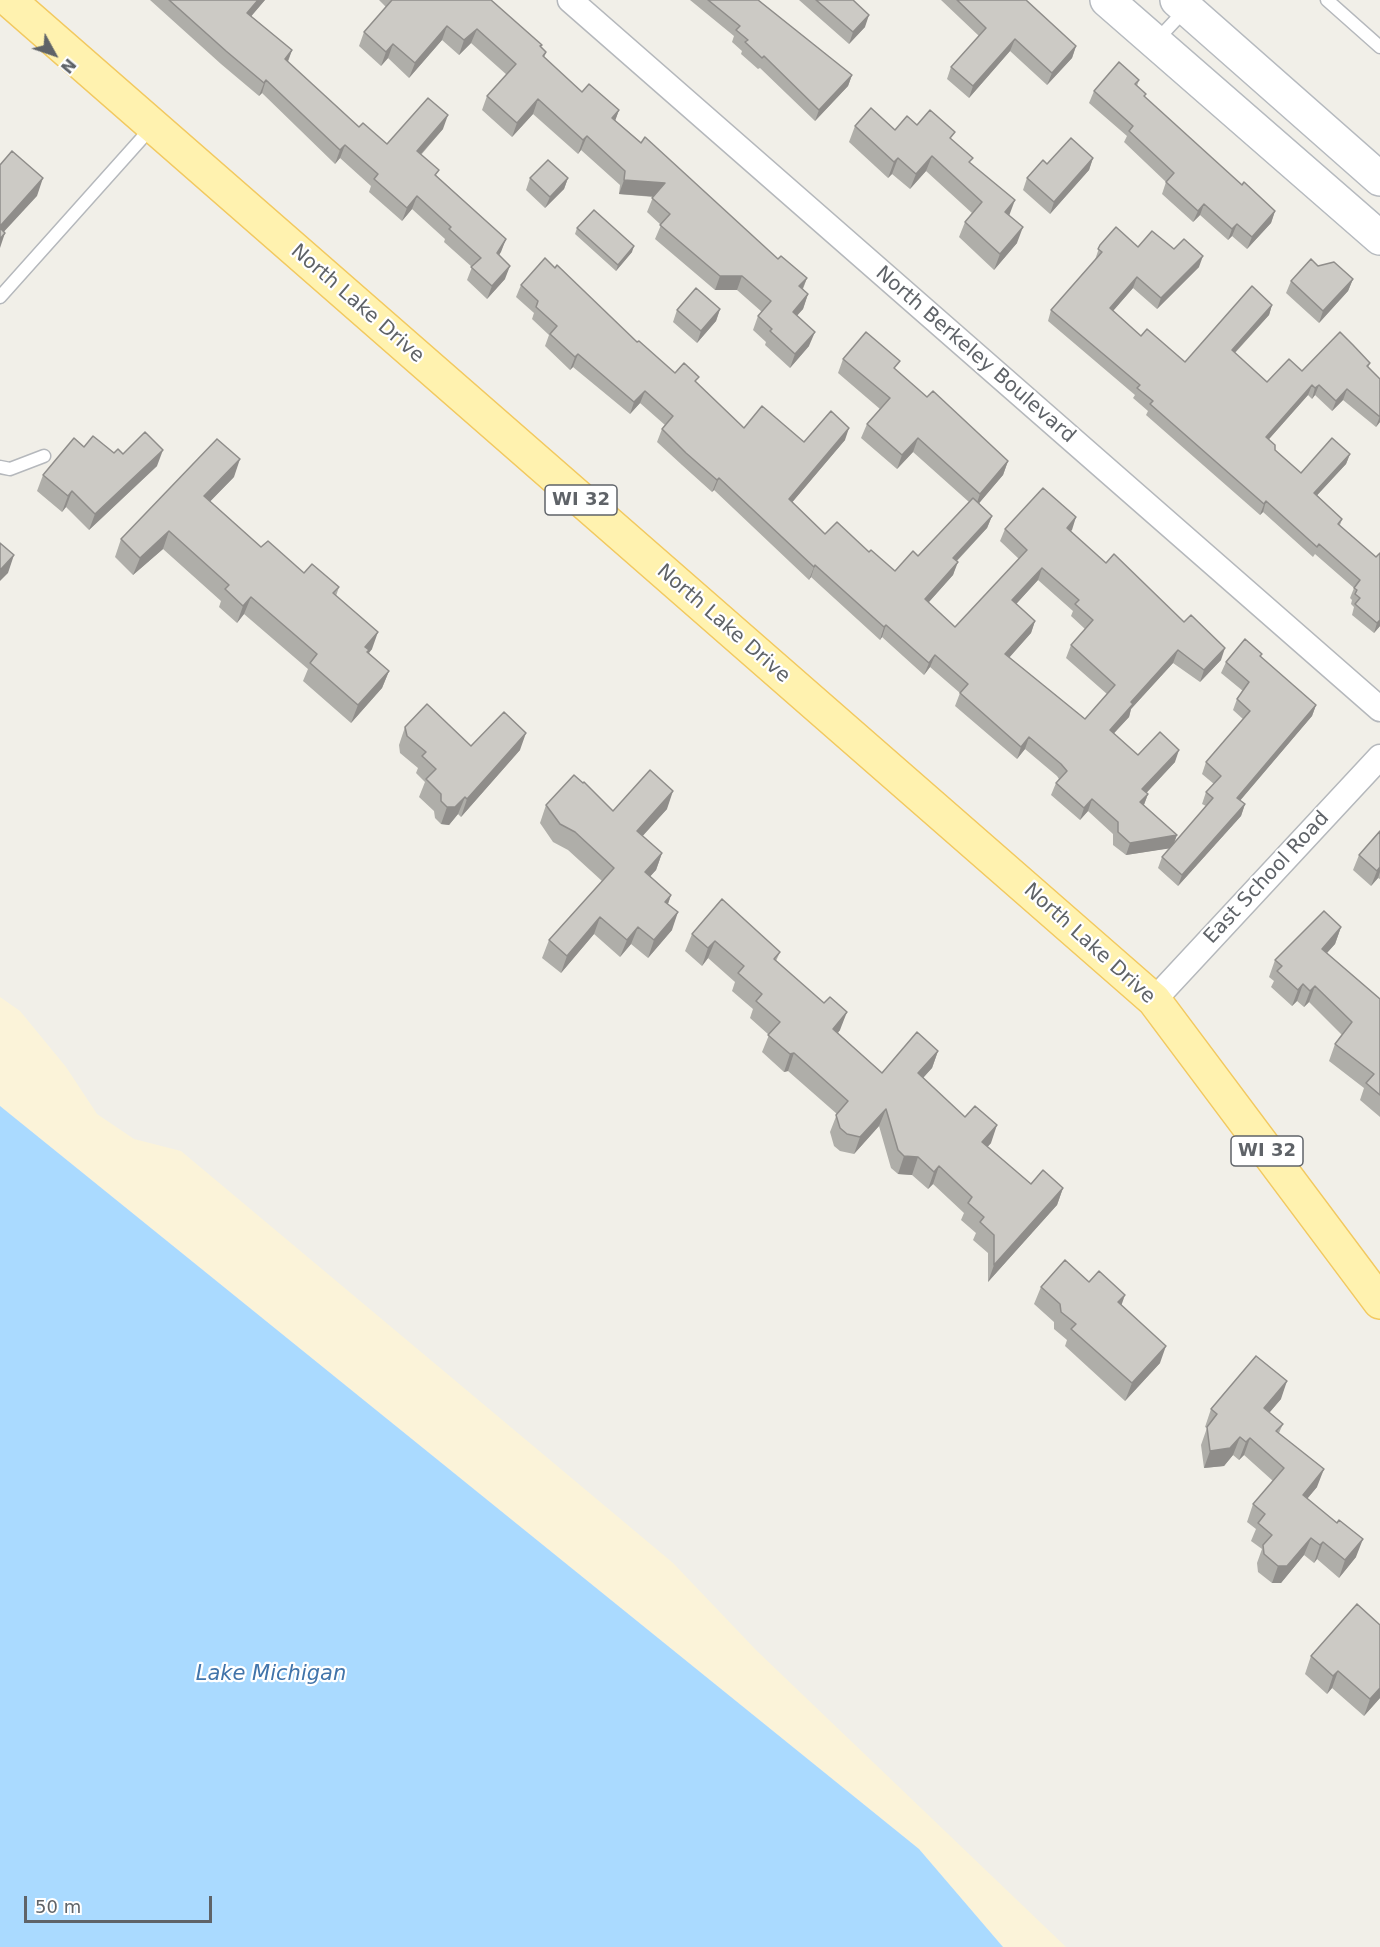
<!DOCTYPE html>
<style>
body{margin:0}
#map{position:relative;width:1380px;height:1947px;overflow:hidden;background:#f1efe8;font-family:"DejaVu Sans",sans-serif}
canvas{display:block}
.north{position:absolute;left:24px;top:24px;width:60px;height:60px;-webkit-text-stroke:4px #fff;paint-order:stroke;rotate:130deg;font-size:16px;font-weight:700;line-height:24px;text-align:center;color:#5f6368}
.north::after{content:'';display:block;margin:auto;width:21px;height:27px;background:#5f6368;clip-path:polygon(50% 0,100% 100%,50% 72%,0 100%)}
.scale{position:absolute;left:24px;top:1896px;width:188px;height:27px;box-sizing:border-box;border:3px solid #5f6368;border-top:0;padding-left:8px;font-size:18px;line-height:21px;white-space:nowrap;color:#5f6368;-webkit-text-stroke:4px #fff;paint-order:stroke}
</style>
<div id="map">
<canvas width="1380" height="1947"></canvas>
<div class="north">N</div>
<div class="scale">50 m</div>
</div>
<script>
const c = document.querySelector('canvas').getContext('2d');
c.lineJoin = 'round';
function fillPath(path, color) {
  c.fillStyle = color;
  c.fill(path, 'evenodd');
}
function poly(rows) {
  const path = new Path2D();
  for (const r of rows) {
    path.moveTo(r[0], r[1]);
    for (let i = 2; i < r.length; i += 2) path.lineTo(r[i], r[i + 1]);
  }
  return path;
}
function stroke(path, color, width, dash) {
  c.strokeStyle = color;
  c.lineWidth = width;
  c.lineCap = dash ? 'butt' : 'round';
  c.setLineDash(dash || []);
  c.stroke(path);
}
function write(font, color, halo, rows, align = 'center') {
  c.font = font + ' "DejaVu Sans",sans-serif';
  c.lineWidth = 4.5;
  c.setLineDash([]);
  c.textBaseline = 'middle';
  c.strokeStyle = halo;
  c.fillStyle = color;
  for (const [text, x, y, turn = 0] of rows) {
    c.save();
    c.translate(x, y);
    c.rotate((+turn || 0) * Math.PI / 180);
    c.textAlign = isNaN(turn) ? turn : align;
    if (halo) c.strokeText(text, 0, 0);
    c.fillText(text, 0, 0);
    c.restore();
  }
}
fillPath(poly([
 [0,997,20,1011,66,1067,97,1114,134,1139,181,1151,673,1563,757,1651,1066,1947,1003,1947,919,1849,0,1106]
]), '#fbf3d9');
fillPath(poly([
 [0,1106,919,1849,1003,1947,0,1947]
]), '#aadaff');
const lane = poly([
 [1327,0,1380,47],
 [1156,41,1185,10],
 [0,297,152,127],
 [0,467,10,469,44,456]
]);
const street = poly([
 [570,0,1380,709],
 [1154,1000,1380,757]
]);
const secondary = poly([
 [1107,0,1380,238],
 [1177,0,1380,179]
]);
const primary = poly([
 [9,0,1154,1000,1380,1302]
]);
stroke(lane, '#b5b8bc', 15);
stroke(street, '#b5b8bc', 27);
stroke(secondary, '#b6babf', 36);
stroke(primary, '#f2c960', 36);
stroke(lane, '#fff', 12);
stroke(street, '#fff', 24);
stroke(secondary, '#fff', 33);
stroke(primary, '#fff2af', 33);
fillPath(poly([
 [150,0,265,0,251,16,292,50,288,62,359,127,387,144,443,129,421,155,437,176,506,239,499,255,505,279,487,299,467,280,472,267,444,242,445,239,412,209,402,221,369,192,371,186,340,158,335,164,262,93,259,96,221,64],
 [379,0,491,0,542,45,541,47,546,52,544,58,582,92,619,110,615,120,778,259,807,278,803,289,808,294,803,309,797,316,809,346,790,368,765,345,766,342,753,330,758,316,762,312,737,290,715,290,655,239,661,225,647,212,653,197,619,194,620,185,581,150,578,154,533,114,512,137,482,110,487,96,507,75,471,43,459,55,442,40,409,78,388,58,381,66,359,46,364,32,386,7],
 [690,0,758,0,852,75,848,86,815,121,760,68,758,69,741,54,742,51,732,42,734,36],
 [799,0,853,0,865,27,849,44],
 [941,0,1026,0,1076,46,1072,58,1047,85,1010,51,969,98,947,79,951,67,979,36],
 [1139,80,1137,86,1145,97,1242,185,1275,211,1271,223,1247,249,1232,236,1228,240,1200,215,1193,222,1162,194,1166,182,1124,142,1127,136,1089,103,1094,91],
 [917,125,952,140,1009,216,1017,243,994,270,959,237,965,222,972,213,926,171,910,189,892,174,888,178,849,142,855,126,895,130],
 [1093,158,1089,170,1050,214,1023,190,1027,178,1047,164],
 [530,178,568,178,564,189,545,208,526,190],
 [577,228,632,252,616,271,575,234],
 [1100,245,1138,247,1174,249,1199,267,1157,309,1133,288,1113,311,1141,336,1185,362,1272,305,1269,315,1235,353,1267,382,1302,371,1370,363,1368,368,1380,379,1380,422,1376,427,1343,400,1332,411,1315,395,1312,399,1308,395,1269,439,1275,450,1301,473,1350,454,1346,464,1317,495,1342,519,1340,525,1380,626,1374,633,1352,615,1354,607,1351,604,1352,600,1350,598,1354,588,1315,554,1313,557,1263,512,1260,515,1146,415,1148,411,1133,398,1135,395,1048,321,1051,310,1095,260],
 [1318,266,1353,279,1348,291,1319,323,1286,293,1291,281],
 [521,285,637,342,675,373,697,383,744,428,804,442,845,440,792,502,825,534,869,552,895,571,918,556,969,502,913,452,897,469,861,438,867,424,880,409,838,373,843,359,897,371,927,397,1008,461,1003,475,979,503,992,516,987,528,957,561,953,575,928,603,955,627,1019,559,1000,541,1005,529,1076,517,1070,531,1106,563,1221,660,1200,682,1173,663,1131,709,1129,717,1113,734,1138,755,1175,762,1146,793,1148,794,1144,805,1177,835,1174,843,1206,806,1202,804,1206,792,1214,784,1202,774,1206,762,1243,719,1233,710,1237,699,1243,691,1221,673,1226,662,1260,657,1316,705,1312,716,1240,800,1245,804,1241,816,1178,886,1158,868,1162,857,1170,848,1126,855,1113,845,1113,834,1088,811,1080,820,1051,795,1056,783,1059,779,1057,776,1025,749,1017,759,955,706,960,693,930,667,924,675,882,637,880,640,811,577,809,580,714,490,712,492,682,465,657,442,662,429,665,425,640,403,630,414,573,367,570,370,545,346,549,335,532,319,534,313,516,297],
 [1038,580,1073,611,1071,616,1085,629,1071,645,1066,658,1107,694,1085,719,1009,657,1031,633,1035,621,1016,604],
 [720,309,716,321,697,343,673,322,677,310],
 [84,447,114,453,123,454,157,466,89,530,66,507,62,512,37,491,43,475],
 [234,477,210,501,261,547,304,573,339,587,336,596,372,649,369,653,389,671,382,688,351,723,303,681,308,669,244,614,237,623,219,607,221,601,163,549,133,575,115,557,121,539],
 [405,727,471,746,520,750,461,817,458,814,449,825,441,824,435,818,434,811,419,797,425,782,416,773,418,768,400,753,399,745],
 [546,805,613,811,667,809,642,836,662,853,656,870,650,876,671,895,668,904,672,930,648,958,631,944,620,957,594,934,561,973,542,958,549,940,602,881,568,850,553,842,540,823],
 [1380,831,1380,879,1378,878,1371,886,1353,870,1359,855],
 [1341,927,1335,944,1327,953,1380,999,1380,1117,1360,1100,1364,1088,1329,1061,1335,1044,1342,1035,1309,1002,1304,1007,1297,1001,1292,1006,1271,987,1274,981,1269,977,1275,960],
 [692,934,780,952,776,961,840,1030,838,1033,882,1073,938,1051,932,1068,923,1078,991,1143,987,1147,1031,1184,1063,1188,1057,1205,988,1282,988,1253,973,1240,976,1233,961,1220,964,1213,933,1184,928,1189,912,1175,898,1174,891,1168,879,1126,854,1154,840,1151,834,1146,830,1132,837,1114,788,1071,784,1072,762,1052,769,1035,750,1018,753,1009,732,991,735,982,708,958,702,966,685,951],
 [1089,1282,1121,1305,1160,1363,1125,1401,1065,1346,1067,1340,1054,1329,1054,1322,1034,1304,1041,1287],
 [1281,1399,1269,1413,1283,1424,1279,1433,1317,1487,1307,1499,1356,1557,1339,1578,1317,1559,1314,1563,1304,1555,1281,1583,1272,1583,1258,1572,1257,1563,1262,1549,1251,1541,1256,1529,1247,1522,1253,1504,1273,1481,1244,1455,1239,1460,1233,1455,1224,1466,1204,1468,1201,1445,1207,1428,1205,1427,1211,1409],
 [1380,1625,1380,1698,1364,1716,1332,1688,1327,1694,1305,1674,1311,1656]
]), '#afaea9');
fillPath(poly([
 [258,0,265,0,243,26,247,13],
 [869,15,865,27,849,44,853,32],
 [447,26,442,40,409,78,415,63],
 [477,29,471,43,459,55,464,40],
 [1015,39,1010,51,969,98,973,86],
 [393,44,388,58,381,66,386,52],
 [1076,46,1072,58,1047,85,1052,73],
 [292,50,287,63,285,59],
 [852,75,848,86,815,121,819,110],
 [266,80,262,93,259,96,264,83],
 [538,99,533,114,512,137,517,123],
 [619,110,614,124,612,118],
 [448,115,443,129,412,164,417,151],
 [587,136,581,150,578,154,583,140],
 [345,145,340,158,335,164,340,150],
 [932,156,926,171,910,189,916,174],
 [898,158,892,174,888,178,894,162],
 [1093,158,1089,170,1050,214,1054,202],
 [43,178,37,196,0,236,0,226],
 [568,178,564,189,545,208,550,197],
 [624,180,665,183,660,197,619,194],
 [417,196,412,209,402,221,407,208],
 [1015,200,1009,216,1005,212],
 [1204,204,1200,215,1193,222,1198,211],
 [1275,211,1271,223,1247,249,1252,237],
 [1237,224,1232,236,1228,240,1232,229],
 [1023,227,1017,243,994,270,1000,254],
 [5,233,0,248,0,239],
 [506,239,501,252,492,266,497,253],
 [634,246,632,252,616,271,618,265],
 [1203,256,1199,267,1157,309,1161,298],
 [510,266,505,279,487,299,492,286],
 [720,276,742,276,737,290,715,290],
 [1137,277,1133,288,1106,319,1110,308],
 [807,278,801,292,799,286],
 [1353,279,1348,291,1319,323,1323,311],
 [808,294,803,309,787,326,793,312],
 [1272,305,1269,315,1228,360,1232,350],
 [720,309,716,321,697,343,701,331],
 [815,332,809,346,790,368,795,354],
 [578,354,573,367,570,370,575,357],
 [1312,385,1308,395,1262,447,1266,437],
 [1319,385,1315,395,1312,399,1315,388],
 [1347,389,1343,400,1332,411,1336,401],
 [645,391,640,403,630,414,634,402],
 [1380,416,1380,422,1376,427],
 [849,428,845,440,784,512,789,499],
 [918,438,913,452,897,469,902,455],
 [163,450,157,466,89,530,95,514],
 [1350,454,1346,464,1310,503,1314,493],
 [240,459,234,477,198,514,204,496],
 [1008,461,1003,475,975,508,980,494],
 [719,478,714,490,712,492,717,480],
 [72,491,66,507,62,512,68,496],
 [1266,501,1263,512,1260,515,1264,504],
 [992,516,987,528,948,570,953,558],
 [1076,517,1072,530,1062,540,1067,528],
 [169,531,163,549,133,575,140,558],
 [14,555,8,573,0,581,0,570],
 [958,562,953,575,920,612,925,599],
 [815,565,811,577,809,580,814,567],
 [1042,568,1038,580,1008,613,1012,600],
 [251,597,244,614,237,623,243,606],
 [1380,620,1380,626,1374,633,1377,623],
 [1035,621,1031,633,1001,667,1005,654],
 [886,625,882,637,880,640,884,627],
 [378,632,372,649,367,655,365,647],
 [1225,648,1221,660,1200,682,1204,670],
 [1178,650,1173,663,1131,709,1129,717,1105,743,1110,730,1131,702],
 [935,655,930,667,924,675,929,663],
 [389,671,382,688,351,723,358,705],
 [1316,705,1312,716,1233,809,1237,798],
 [526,733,520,750,461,817,467,799],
 [1029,737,1025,749,1017,759,1021,747],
 [1179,750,1175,762,1138,802,1142,789],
 [673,791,667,809,631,849,637,831],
 [1148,794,1143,807,1140,802],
 [465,797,458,814,449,825,441,824,447,807],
 [1092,799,1088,811,1080,820,1084,808],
 [1245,804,1241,816,1178,886,1182,875],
 [1177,835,1172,848,1126,855,1130,843],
 [662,853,656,870,639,889,645,872],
 [1380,867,1380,872,1378,878,1371,886,1377,871],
 [671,895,665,912,665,902],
 [678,912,672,930,648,958,654,940],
 [600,917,594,934,561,973,567,956],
 [638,927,631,944,620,957,627,940],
 [1341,927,1335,944,1316,965,1322,949],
 [715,941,708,958,702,966,708,948],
 [1303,984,1297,1001,1292,1006,1298,990],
 [1315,986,1309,1002,1304,1007,1310,991],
 [847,1012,840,1030,826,1046,833,1029],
 [938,1051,932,1068,911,1091,918,1073],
 [794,1053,788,1071,784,1072,790,1054],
 [886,1109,879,1126,854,1154,860,1137],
 [997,1125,991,1143,976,1160,982,1142],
 [904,1156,918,1157,912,1175,898,1174],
 [939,1166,933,1184,928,1189,934,1172],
 [1063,1188,1057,1205,988,1282,994,1265],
 [1125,1295,1119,1312,1118,1302],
 [1166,1346,1160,1363,1125,1401,1132,1383],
 [1287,1381,1281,1399,1258,1426,1264,1408],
 [1240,1437,1233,1455,1224,1466,1204,1468,1210,1451],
 [1250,1438,1244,1455,1239,1460,1246,1442],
 [1324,1469,1317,1487,1296,1512,1303,1495],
 [1311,1538,1304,1555,1281,1583,1272,1583,1278,1566],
 [1363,1539,1356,1557,1339,1578,1345,1560],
 [1323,1542,1317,1559,1314,1563,1320,1545],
 [1338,1671,1332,1688,1327,1694,1333,1676],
 [1380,1688,1380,1698,1364,1716,1370,1699]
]), '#8f8d8a');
const building = poly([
 [169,0,258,0,247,13,292,50,285,59,359,127,363,123,387,144,428,98,448,115,417,151,439,170,435,175,506,239,497,253,510,266,492,286,471,267,481,258,449,229,451,227,417,196,407,208,374,179,378,174,345,145,340,150,266,80,264,83,226,51,169,0],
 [392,0,491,0,542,45,540,46,546,52,543,56,582,92,589,84,619,110,612,118,641,143,645,137,778,259,781,256,807,278,799,286,808,294,793,312,815,332,795,354,770,331,772,329,758,316,771,301,742,276,720,276,660,225,670,214,652,198,665,183,624,180,625,171,587,136,583,140,538,99,517,123,487,96,516,64,477,29,464,40,447,26,415,63,393,44,386,52,364,32,392,0],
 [708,0,758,0,852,75,819,110,764,56,762,58,745,42,748,40,736,30,740,26,708,0],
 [816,0,853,0,869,15,853,32,816,0],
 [957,0,1026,0,1076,46,1052,73,1015,39,973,86,951,67,986,28,957,0],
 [1119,62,1139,80,1135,84,1146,94,1144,96,1242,185,1244,182,1275,211,1252,237,1237,224,1232,229,1204,204,1198,211,1166,182,1174,173,1129,131,1133,126,1094,91,1119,62],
 [871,108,895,130,907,116,917,125,930,110,955,132,950,138,973,158,969,162,1015,200,1005,212,1023,227,1000,254,965,222,982,202,932,156,916,174,898,158,894,162,855,126,871,108],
 [1071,138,1093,158,1054,202,1027,178,1043,160,1047,164,1071,138],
 [12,151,43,178,0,226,0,165,12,151],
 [548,160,568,178,550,197,530,178,548,160],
 [594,210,634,246,618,265,577,228,594,210],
 [1116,227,1138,247,1152,231,1174,249,1184,239,1203,256,1161,298,1137,277,1110,308,1141,336,1147,329,1185,362,1252,286,1272,305,1232,350,1267,382,1289,359,1302,371,1340,332,1353,345,1370,363,1367,366,1380,379,1380,417,1347,389,1336,401,1319,385,1315,388,1312,385,1266,437,1275,445,1275,450,1301,473,1332,438,1350,454,1314,493,1342,519,1338,524,1376,557,1380,553,1380,620,1377,623,1355,604,1360,598,1355,594,1357,590,1354,588,1360,580,1319,544,1317,547,1266,501,1264,504,1150,404,1153,401,1137,388,1140,385,1051,310,1102,252,1098,249,1100,245,1116,227],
 [0,228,5,233,0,239,0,228],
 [545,258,555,268,557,265,637,342,639,341,675,373,684,363,699,377,695,381,744,428,762,406,804,442,831,411,849,428,789,499,825,534,837,522,869,552,871,550,895,571,913,551,918,556,973,498,992,516,953,558,958,562,925,599,955,627,1027,550,1005,529,1043,488,1076,517,1067,528,1106,563,1114,554,1184,622,1191,615,1225,648,1204,670,1178,650,1131,702,1133,704,1110,730,1138,755,1160,732,1179,750,1142,789,1148,794,1140,802,1177,835,1130,843,1118,832,1118,822,1092,799,1084,808,1056,783,1067,771,1061,764,1029,737,1021,747,960,693,968,684,935,655,929,663,886,625,884,627,815,565,814,567,719,478,717,480,686,453,662,429,673,416,645,391,634,402,578,354,575,357,550,334,557,326,536,307,538,301,521,285,545,258],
 [1042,568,1079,600,1075,604,1093,620,1071,645,1115,685,1085,719,1005,654,1035,621,1012,600,1042,568],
 [1311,259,1318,266,1334,262,1353,279,1323,311,1291,281,1311,259],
 [696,288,720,309,701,331,677,310,696,288],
 [866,332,900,361,894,368,927,397,933,391,1008,461,980,494,918,438,902,455,867,424,890,398,843,359,866,332],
 [145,432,163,450,95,514,72,491,68,496,43,475,74,438,84,447,93,436,114,453,118,449,123,454,145,432],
 [217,439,240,459,204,496,261,547,268,541,304,573,312,564,339,587,333,593,378,632,365,647,369,650,367,652,389,671,358,705,310,663,317,654,251,597,243,606,225,589,229,585,169,531,140,558,121,539,217,439],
 [0,543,14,555,0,570,0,543],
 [1245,639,1262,654,1260,656,1316,705,1237,798,1245,804,1182,875,1162,857,1213,798,1206,792,1221,776,1206,762,1250,711,1237,699,1249,682,1226,662,1245,639],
 [427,704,471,746,504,712,526,733,467,799,465,797,455,807,447,807,441,801,441,794,426,779,436,769,422,756,426,752,407,736,405,727,427,704],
 [650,770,673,791,637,831,662,853,645,872,671,895,665,902,678,912,654,940,638,927,627,940,600,917,567,956,549,940,614,868,575,832,560,824,546,805,574,775,583,783,584,782,613,811,650,770],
 [1380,831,1380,867,1377,871,1359,855,1380,831],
 [722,899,780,952,774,959,824,1003,830,997,847,1012,833,1029,882,1073,917,1032,938,1051,918,1073,965,1117,975,1106,997,1125,982,1142,1031,1184,1043,1170,1063,1188,994,1265,994,1235,980,1222,984,1217,968,1203,972,1197,939,1166,934,1172,918,1157,904,1156,898,1150,886,1109,860,1137,847,1134,840,1128,836,1115,848,1101,794,1053,790,1054,768,1035,780,1022,756,1001,762,994,738,973,744,966,715,941,708,948,692,934,722,899],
 [1324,911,1341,927,1322,949,1380,999,1380,1095,1366,1083,1374,1074,1335,1044,1352,1022,1315,986,1310,991,1303,984,1298,990,1277,971,1282,966,1275,960,1324,911],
 [1065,1260,1089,1282,1099,1271,1125,1295,1118,1302,1166,1346,1132,1383,1071,1329,1076,1324,1061,1312,1060,1304,1041,1287,1065,1260],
 [1256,1356,1287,1381,1264,1408,1283,1424,1276,1431,1324,1469,1303,1495,1337,1523,1339,1520,1363,1539,1345,1560,1323,1542,1320,1545,1311,1538,1287,1566,1278,1566,1264,1554,1263,1545,1272,1535,1258,1523,1265,1514,1253,1504,1284,1468,1250,1438,1246,1442,1240,1437,1230,1448,1210,1451,1207,1427,1217,1414,1211,1409,1256,1356],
 [1357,1604,1380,1625,1380,1688,1370,1699,1338,1671,1333,1676,1311,1656,1357,1604]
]);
fillPath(building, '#cccac5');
stroke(building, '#8f8d8a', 1.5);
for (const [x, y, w] of [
 [581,500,72],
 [1267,1151,72]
]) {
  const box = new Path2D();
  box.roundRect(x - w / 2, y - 15, w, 30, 4.5);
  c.fillStyle = '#fff';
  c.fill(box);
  stroke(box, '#5f6368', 1.5);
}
write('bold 18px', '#5f6368', null, [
 ["WI 32",581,500],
 ["WI 32",1267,1151]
]);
write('20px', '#5f6368', '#fff', [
 ["North Lake Drive",357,304,41],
 ["North Berkeley Boulevard",975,355,41],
 ["North Lake Drive",723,624,41],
 ["East School Road",1267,878,-47],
 ["North Lake Drive",1089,944,42]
]);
write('italic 21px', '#4174aa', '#fff', [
 ["Lake Michigan",271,1675]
]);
</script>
